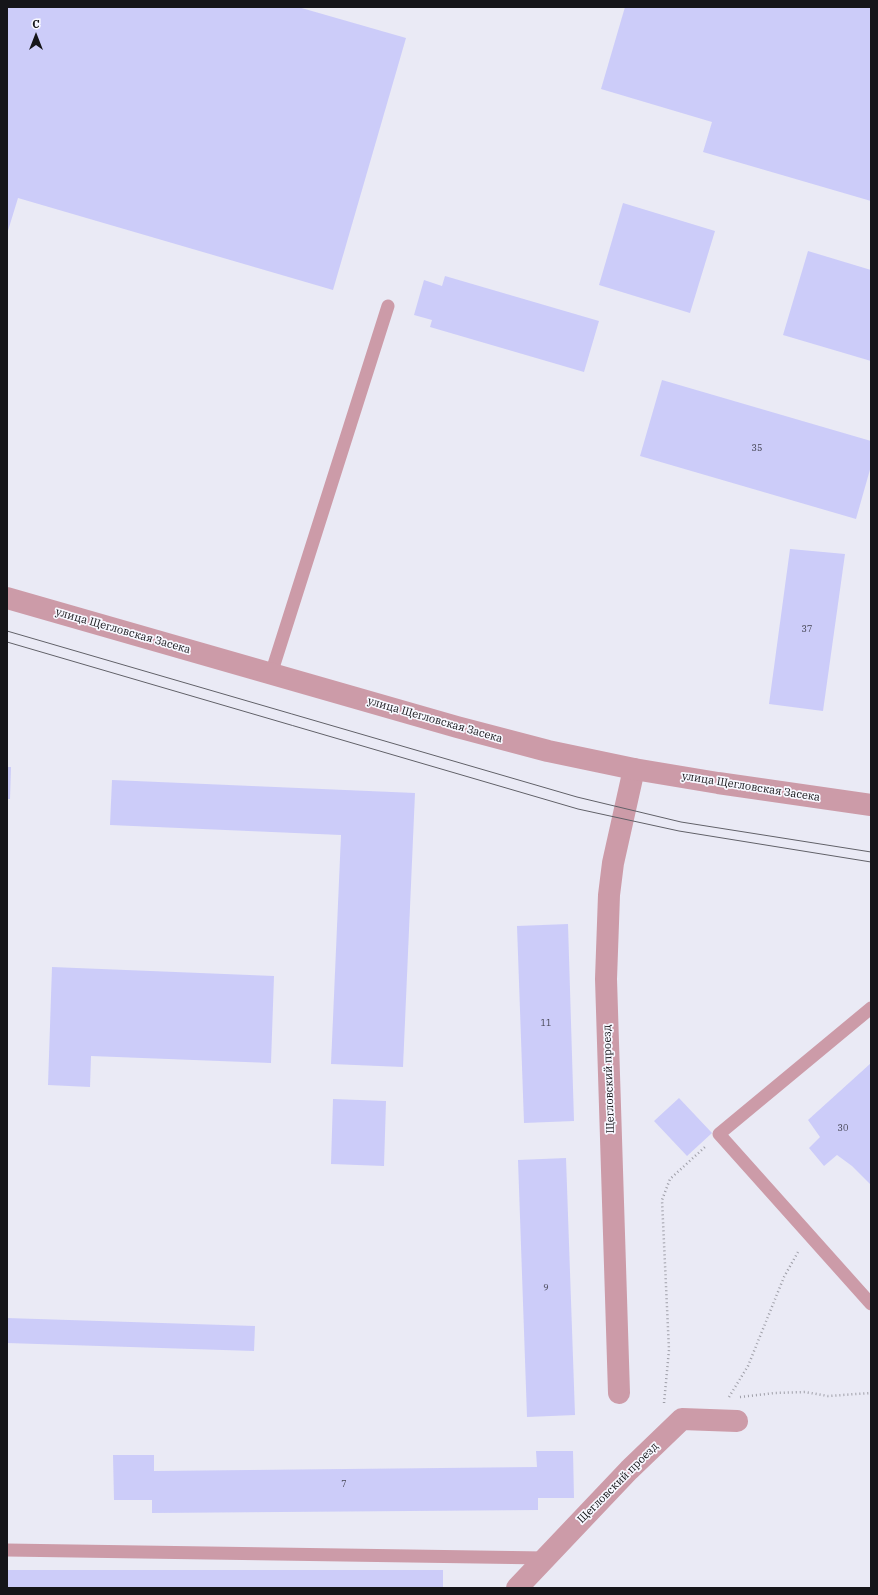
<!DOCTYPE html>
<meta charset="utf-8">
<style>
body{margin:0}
#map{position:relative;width:878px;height:1595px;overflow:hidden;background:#eaeaf5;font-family:"IBM Plex Serif",serif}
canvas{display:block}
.frame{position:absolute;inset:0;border:8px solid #151519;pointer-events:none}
.north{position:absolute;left:16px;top:16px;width:40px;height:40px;-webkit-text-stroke:3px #f8f8ff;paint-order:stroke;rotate:0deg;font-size:11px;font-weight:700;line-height:16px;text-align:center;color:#151519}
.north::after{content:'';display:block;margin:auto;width:14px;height:18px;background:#151519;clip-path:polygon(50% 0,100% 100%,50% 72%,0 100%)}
</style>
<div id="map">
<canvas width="878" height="1595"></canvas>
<div class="frame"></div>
<div class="north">С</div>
</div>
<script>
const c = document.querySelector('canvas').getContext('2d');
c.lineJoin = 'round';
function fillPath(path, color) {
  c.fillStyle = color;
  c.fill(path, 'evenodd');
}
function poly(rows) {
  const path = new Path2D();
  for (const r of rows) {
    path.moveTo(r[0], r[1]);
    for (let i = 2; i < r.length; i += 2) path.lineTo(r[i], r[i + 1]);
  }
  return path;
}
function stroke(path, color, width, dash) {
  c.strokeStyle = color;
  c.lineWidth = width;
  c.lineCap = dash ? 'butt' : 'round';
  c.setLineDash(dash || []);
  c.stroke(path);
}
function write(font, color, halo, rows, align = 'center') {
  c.font = font + ' "IBM Plex Serif",serif';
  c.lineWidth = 3.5;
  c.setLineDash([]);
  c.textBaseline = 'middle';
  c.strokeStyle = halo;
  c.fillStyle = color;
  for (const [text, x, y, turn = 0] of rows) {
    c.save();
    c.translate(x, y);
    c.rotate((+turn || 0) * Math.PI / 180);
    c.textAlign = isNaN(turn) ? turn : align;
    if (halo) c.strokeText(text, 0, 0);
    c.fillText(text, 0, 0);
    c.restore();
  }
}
fillPath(poly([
 [7,7,298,7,406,38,333,290,18,198,7,234],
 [625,7,871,7,871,201,703,152,712,122,601,89],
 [623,203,715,231,690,313,599,285],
 [808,251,871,270,871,361,783,335],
 [445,276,599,321,584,372,430,327,432,320,414,315,424,280,442,286],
 [662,380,871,441,871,466,856,519,640,456],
 [790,549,845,554,823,711,769,704],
 [7,767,11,767,10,799,7,799],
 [112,780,415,793,403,1067,331,1064,341,835,110,825],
 [568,924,574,1121,524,1123,517,926],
 [52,967,274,976,271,1063,91,1056,90,1087,48,1085],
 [871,1063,871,1185,852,1166,837,1155,824,1166,809,1148,820,1137,808,1120],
 [679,1098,712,1133,687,1156,654,1121],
 [333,1099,386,1101,384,1166,331,1164],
 [566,1158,575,1415,527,1417,518,1160],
 [7,1318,255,1326,254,1351,7,1343],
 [536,1451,573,1451,574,1498,538,1498,538,1510,152,1513,152,1500,114,1500,113,1455,154,1455,154,1471,537,1467],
 [7,1570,443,1570,443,1588,7,1588]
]), '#ccccf9');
stroke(poly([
 [729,1397,748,1366,784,1277,798,1252],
 [740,1397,775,1393,805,1392,828,1396,871,1393],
 [664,1403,669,1350,662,1200,670,1179,705,1147]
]), '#9f9fa8', 2.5, [1, 3]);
stroke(poly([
 [271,674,388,306],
 [871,1008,719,1134,871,1304],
 [7,1550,545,1558]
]), '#cc9ba8', 13);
stroke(poly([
 [619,1393,606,979,609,895,613,863,634,769],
 [517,1588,629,1470,682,1419,737,1421]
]), '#cc9ba8', 22);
stroke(poly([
 [7,598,457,727,548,751,634,769,718,783,871,805]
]), '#cc9ba8', 22);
stroke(poly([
 [7,631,577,797,681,822,871,852],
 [7,642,578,809,679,831,871,862]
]), '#616168', 1);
write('9px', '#434351', null, [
 ["35",757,448],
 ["37",807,629],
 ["11",546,1023],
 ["30",843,1128],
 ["9",546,1288],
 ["7",344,1484]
]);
write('11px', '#151519', '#f8f8ff', [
 ["улица Щегловская Засека",123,631,16],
 ["улица Щегловская Засека",435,720,16],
 ["улица Щегловская Засека",751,787,9],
 ["Щегловский проезд",609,1079,-92],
 ["Щегловский проезд",618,1483,-45]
]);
</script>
